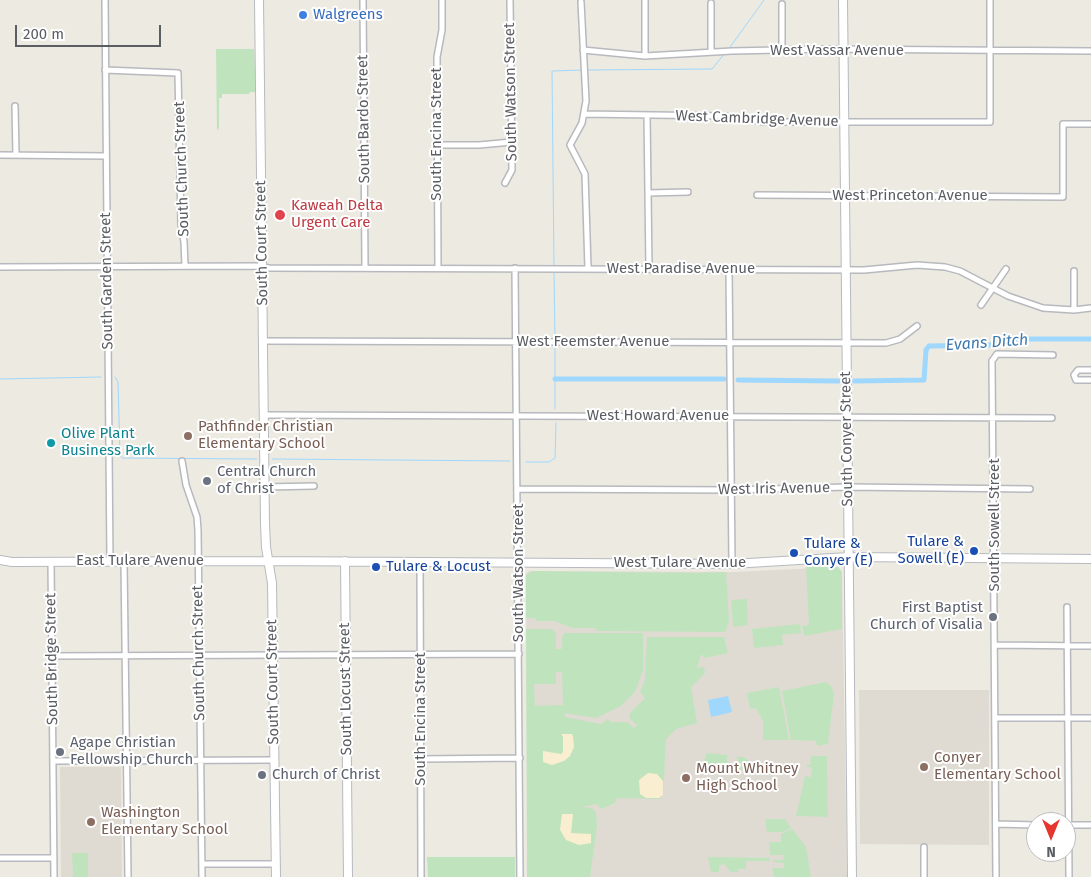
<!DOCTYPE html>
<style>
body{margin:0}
#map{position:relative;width:1091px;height:877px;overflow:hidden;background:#eceae1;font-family:"Fira Sans",sans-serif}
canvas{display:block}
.north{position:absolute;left:1026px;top:812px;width:50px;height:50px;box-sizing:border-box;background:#fff;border:1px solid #bdbec0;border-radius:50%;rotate:180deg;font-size:14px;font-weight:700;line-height:20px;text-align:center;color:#5a5d62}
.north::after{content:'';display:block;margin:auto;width:18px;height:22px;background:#e6372e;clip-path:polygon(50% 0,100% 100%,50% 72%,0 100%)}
.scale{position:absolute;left:15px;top:25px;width:146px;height:22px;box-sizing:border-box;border:2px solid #5a5d62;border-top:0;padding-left:6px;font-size:15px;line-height:18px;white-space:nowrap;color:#5a5d62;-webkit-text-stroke:4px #fff;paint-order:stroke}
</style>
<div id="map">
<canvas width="1091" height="877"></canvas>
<div class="north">N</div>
<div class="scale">200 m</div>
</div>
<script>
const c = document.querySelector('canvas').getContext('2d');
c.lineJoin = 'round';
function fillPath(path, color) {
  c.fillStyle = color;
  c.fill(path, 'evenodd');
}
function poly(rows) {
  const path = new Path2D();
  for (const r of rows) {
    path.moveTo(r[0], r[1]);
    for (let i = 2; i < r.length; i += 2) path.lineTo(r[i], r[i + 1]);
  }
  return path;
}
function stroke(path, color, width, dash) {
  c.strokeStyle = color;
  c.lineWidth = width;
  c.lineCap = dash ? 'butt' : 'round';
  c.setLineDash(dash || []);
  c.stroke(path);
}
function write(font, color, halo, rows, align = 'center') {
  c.font = font + ' "Fira Sans",sans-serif';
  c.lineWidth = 4;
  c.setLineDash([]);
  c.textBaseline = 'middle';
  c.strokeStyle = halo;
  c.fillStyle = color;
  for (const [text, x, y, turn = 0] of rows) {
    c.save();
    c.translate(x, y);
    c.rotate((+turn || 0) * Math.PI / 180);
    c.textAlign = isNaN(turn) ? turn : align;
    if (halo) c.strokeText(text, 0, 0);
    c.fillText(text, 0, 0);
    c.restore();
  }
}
fillPath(poly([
 [838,567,842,572,847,877,528,877,526,574,529,571,733,572],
 [859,690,989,690,989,845,860,844],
 [60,767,121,767,122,877,61,877]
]), '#dfdbd2');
fillPath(poly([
 [216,49,254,49,256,92,250,92,249,94,222,94,222,98,219,98,219,128,217,130],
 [806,567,838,567,842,572,842,629,804,636,802,626,809,625],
 [533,571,694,573,726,572,729,621,725,632,596,631,595,628,572,628,555,621,536,621,535,618,526,618,526,575],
 [747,599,748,625,733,627,731,600],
 [800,624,801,633,782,635,783,645,754,648,752,629],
 [526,629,552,629,556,634,556,649,562,649,562,637,565,633,643,633,643,670,635,692,621,706,596,718,564,713,565,717,601,724,608,719,611,722,627,722,634,728,637,725,629,718,630,713,645,698,640,692,645,680,647,637,724,637,728,653,705,658,701,654,697,668,704,667,705,673,691,687,697,723,676,729,666,739,663,795,660,799,617,798,615,803,601,809,597,804,581,807,592,808,596,812,597,826,590,877,527,877],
 [556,672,562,672,563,705,535,706,534,684,556,684],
 [826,682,831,686,834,694,828,744,817,746,816,741,791,740,782,691],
 [779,687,789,740,763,740,763,721,756,708,750,709,747,693],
 [707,753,727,755,727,762,729,766,736,766,739,762,736,757,743,757,748,760,750,769,708,769,704,760],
 [811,756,827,756,828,817,796,816,805,776,811,777,812,768,807,767,807,765,810,765],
 [765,819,785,819,791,828,783,832,767,832],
 [792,829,806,847,811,877,774,877,772,868,784,868,784,863,773,862,773,860,783,860,784,855,770,855,769,842,781,842,781,834],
 [72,853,88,853,88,877,73,877],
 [427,857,515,857,515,877,428,877],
 [708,857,769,858,770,861,746,861,746,869,738,869,738,872,731,872,724,864,719,866,719,872,711,872]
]), '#bfe4bd');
fillPath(poly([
 [561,734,572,734,573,737,574,747,570,756,564,761,552,765,543,762,543,751,561,754,563,752,563,737],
 [648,773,657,774,663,781,663,795,659,798,646,798,640,794,639,780],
 [562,814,573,814,571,833,591,834,591,843,579,845,566,840,560,830]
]), '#f9eecf');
fillPath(poly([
 [728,696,732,712,711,717,708,700]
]), '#a0d7fd');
stroke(poly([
 [728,50,764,0],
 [587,70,712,69,725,53],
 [554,266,552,71,583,70],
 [554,270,555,341],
 [555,345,555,409],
 [115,377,118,382,120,455,122,458,257,459],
 [0,379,101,377],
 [272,459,510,461],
 [526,462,549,462,555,458,556,423]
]), '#a0d7fd', 1);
stroke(poly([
 [555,379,724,379],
 [738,380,839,381],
 [854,381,924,380,926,350,929,346,990,345,1011,339,1091,339]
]), '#a0d7fd', 5);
const street = poly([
 [105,0,110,561],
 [363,0,365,268],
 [581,2,586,101,582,123,570,145,585,174,588,268],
 [583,50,645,56,732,51,825,49,1091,51],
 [782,51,782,4],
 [711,52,711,3],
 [645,56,645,0],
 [105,70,178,73,181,224,184,242,185,266],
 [15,106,16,155],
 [584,114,723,116,765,122,990,122,990,0],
 [647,115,649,269],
 [438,145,479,145,512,142],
 [0,155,106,156],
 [505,183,512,170,510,0],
 [648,193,688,192],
 [757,195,1063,197,1063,124,1091,124],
 [0,267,256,266,269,268,864,270,917,265,945,267,960,271,1008,296,1043,308,1074,310,1091,308],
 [438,268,437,57,442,30,442,0],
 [515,268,520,877],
 [729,270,732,564],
 [1074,271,1074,310],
 [981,305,1006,269],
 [263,341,886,343,900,339,917,326],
 [1091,370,1078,370,1074,375,1076,380,1091,380],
 [264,415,1052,418],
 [182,461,186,485,197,517,198,530,202,877],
 [265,487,314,486],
 [518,489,732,490,847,487,1030,489],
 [51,561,54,877],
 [124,561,128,877],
 [420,561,421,877],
 [1067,607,1069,877],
 [995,645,1091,646],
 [52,656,519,654],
 [995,718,1091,718],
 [420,759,520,758],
 [53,761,274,760],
 [996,824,1036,825],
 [1066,825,1091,825],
 [0,858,54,858],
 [202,864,275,864],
 [924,877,924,847],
 [996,877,992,361,997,354,1053,355]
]);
const secondary = poly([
 [259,0,265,524,266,547,272,583,276,877],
 [843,0,852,877],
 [0,560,12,562,268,561,732,564,849,557,1091,559],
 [345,561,348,877]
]);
stroke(street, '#b7b9be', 8);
stroke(secondary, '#b7bac0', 10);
stroke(street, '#fff', 5);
stroke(secondary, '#fff', 8);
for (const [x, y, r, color] of [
 [303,15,5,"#3f7fe0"],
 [280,215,6,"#e0444e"],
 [188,436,5,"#8d6e63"],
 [51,443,5,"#0f9aa8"],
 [207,481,5,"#6b7280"],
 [974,551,5,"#1a4fb4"],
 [794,553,5,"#1a4fb4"],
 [376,567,5,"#1a4fb4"],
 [993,617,5,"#6b7280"],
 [60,752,5,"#6b7280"],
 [924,767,5,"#8d6e63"],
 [262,775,5,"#6b7280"],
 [686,778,5,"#8d6e63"],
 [91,822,5,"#8d6e63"]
]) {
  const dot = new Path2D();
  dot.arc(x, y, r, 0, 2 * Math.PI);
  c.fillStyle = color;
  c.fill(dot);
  stroke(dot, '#fff', 2);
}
write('15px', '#366cbe', '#fff', [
 ["Walgreens",313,15]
], 'left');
write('15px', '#5a5d62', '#fff', [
 ["West Vassar Avenue",837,51],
 ["South Watson Street",511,92,-91],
 ["South Bardo Street",364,119,-91],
 ["West Cambridge Avenue",757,119,2],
 ["South Encina Street",437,134,-90],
 ["South Church Street",182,169,-92],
 ["West Princeton Avenue",910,196],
 ["South Court Street",262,243,-91],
 ["West Paradise Avenue",681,269],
 ["South Garden Street",107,281,-91],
 ["West Feemster Avenue",593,342],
 ["West Howard Avenue",658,416],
 ["South Conyer Street",847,439,-91],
 ["West Iris Avenue",774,489,-1],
 ["South Sowell Street",995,525,-90],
 ["East Tulare Avenue",140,561],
 ["West Tulare Avenue",680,563],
 ["South Watson Street",519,573,-90],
 ["South Church Street",199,653,-91],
 ["South Bridge Street",52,659,-91],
 ["South Court Street",273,682,-91],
 ["South Locust Street",346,689,-91],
 ["South Encina Street",421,719,-90]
]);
write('15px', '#be3a42', '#fff', [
 ["Kaweah Delta",291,206],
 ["Urgent Care",291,223]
], 'left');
write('15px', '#785e54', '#fff', [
 ["Pathfinder Christian",198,427],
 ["Elementary School",198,444],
 ["Conyer",934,758],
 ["Elementary School",934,775],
 ["Mount Whitney",696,769],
 ["High School",696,786],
 ["Washington",101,813],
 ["Elementary School",101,830]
], 'left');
write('15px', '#0d838f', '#fff', [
 ["Olive Plant",61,434],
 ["Business Park",61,451]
], 'left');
write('15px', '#5b616d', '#fff', [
 ["Central Church",217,472],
 ["of Christ",217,489],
 ["First Baptist",983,608,"right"],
 ["Church of Visalia",983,625,"right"],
 ["Agape Christian",70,743],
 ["Fellowship Church",70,760],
 ["Church of Christ",272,775]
], 'left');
write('15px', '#164399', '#fff', [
 ["Tulare &",964,542,"right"],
 ["Sowell (E)",964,559,"right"],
 ["Tulare &",804,544],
 ["Conyer (E)",804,561],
 ["Tulare & Locust",386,567]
], 'left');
write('italic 16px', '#3e78ae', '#fff', [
 ["Evans Ditch",987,343,-4]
]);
</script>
